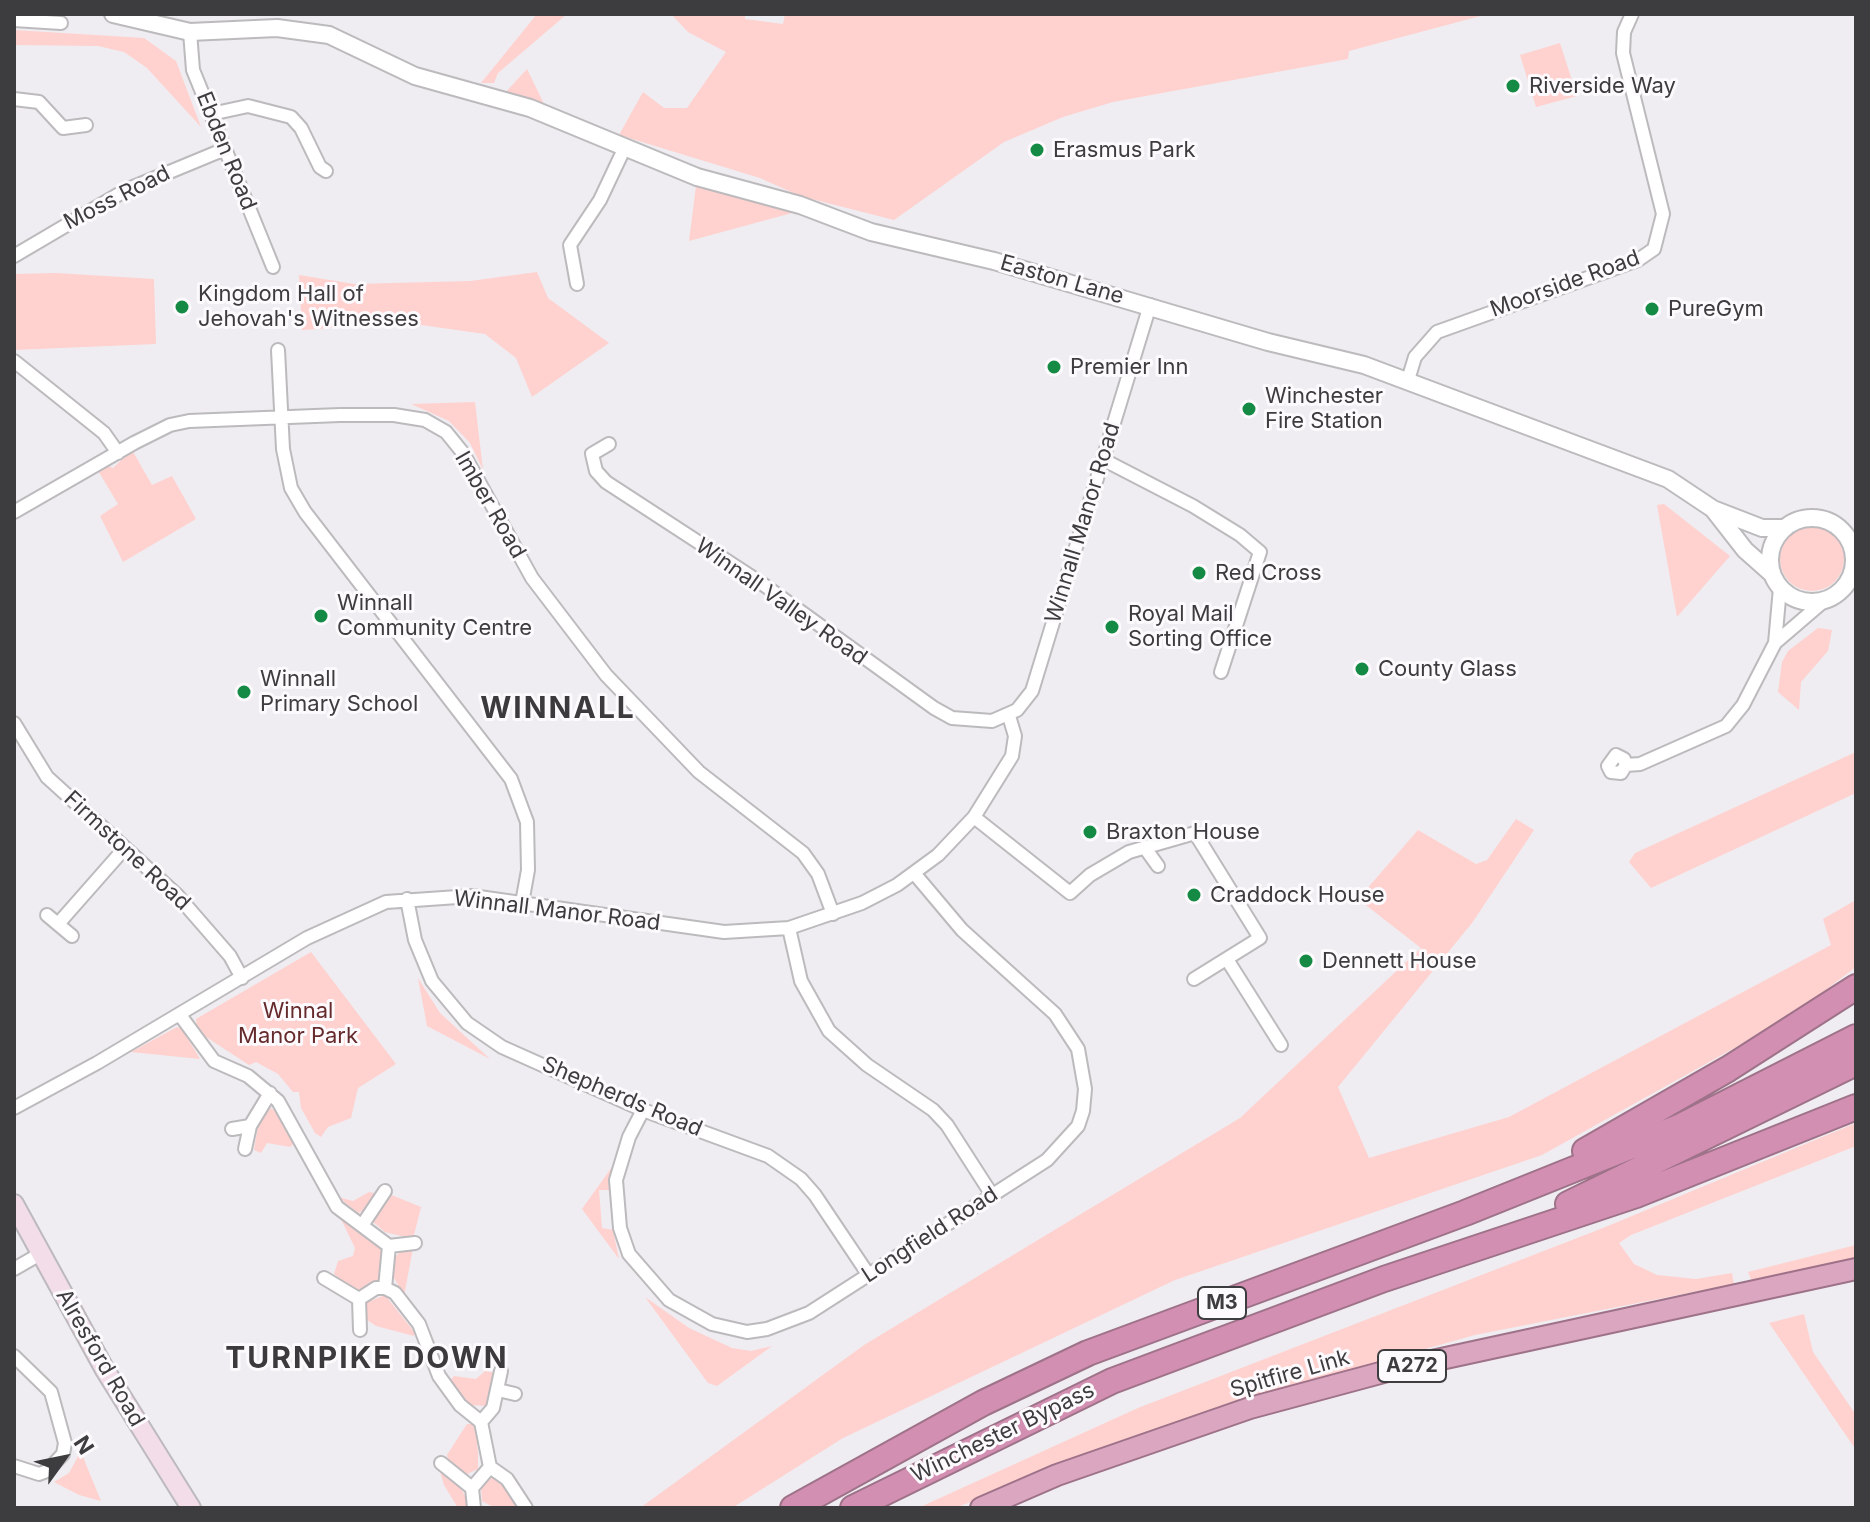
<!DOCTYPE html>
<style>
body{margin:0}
#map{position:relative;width:1870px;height:1522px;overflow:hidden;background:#efedf1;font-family:Inter,sans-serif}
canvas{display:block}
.frame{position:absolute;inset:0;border:16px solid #3d3c3e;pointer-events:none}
.north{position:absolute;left:24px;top:1418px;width:80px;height:80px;-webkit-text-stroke:6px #fdfafe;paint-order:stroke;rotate:57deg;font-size:22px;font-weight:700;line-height:32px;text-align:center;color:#3d3c3e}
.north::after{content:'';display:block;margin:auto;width:28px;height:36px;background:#3d3c3e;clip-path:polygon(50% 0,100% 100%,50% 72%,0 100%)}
</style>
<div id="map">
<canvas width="1870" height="1522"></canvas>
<div class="frame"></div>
<div class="north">N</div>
</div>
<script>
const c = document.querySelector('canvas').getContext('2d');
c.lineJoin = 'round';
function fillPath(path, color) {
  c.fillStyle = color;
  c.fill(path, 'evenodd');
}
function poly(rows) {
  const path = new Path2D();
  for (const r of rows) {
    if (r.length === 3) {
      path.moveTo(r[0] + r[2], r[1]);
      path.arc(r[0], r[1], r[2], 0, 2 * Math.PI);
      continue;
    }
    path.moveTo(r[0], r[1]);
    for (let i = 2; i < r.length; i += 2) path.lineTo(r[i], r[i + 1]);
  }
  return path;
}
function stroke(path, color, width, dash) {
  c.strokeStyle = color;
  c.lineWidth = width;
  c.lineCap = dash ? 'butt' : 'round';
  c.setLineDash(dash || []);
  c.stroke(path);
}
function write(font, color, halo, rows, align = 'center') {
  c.font = font + ' Inter,sans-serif';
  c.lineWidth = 6;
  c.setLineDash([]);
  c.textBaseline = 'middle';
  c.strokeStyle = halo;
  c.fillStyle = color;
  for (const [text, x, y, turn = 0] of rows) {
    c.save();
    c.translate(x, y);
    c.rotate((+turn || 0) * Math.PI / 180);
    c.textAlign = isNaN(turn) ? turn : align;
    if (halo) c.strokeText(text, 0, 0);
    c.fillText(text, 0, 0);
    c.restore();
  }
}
fillPath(poly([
 [537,14,567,14,498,73,494,83,481,83],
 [671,14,745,14,745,19,783,24,785,14,1488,14,1349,51,1348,59,1113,102,1063,117,1004,142,894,220,800,196,760,178,619,135,643,92,664,108,687,108,726,52,688,32],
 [14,30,144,38,176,61,201,127,147,68,124,52,98,46,14,45],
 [1560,43,1577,96,1536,107,1520,55],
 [527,69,544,104,504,94],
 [696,186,779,208,792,213,689,241],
 [537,272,548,298,609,343,532,397,516,358,485,334,407,323,302,330,299,275,354,284,470,281],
 [56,273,154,279,156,344,14,350,14,274],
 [475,402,483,470,470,443,449,421,411,404],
 [132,450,152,485,172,476,196,519,123,562,100,516,118,504,97,469,106,465,113,468],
 [1664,504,1730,556,1677,617,1657,505],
 [1812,559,32],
 [1818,628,1832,630,1828,651,1801,682,1799,710,1778,692,1782,662,1788,651],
 [1856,752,1856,793,1651,888,1629,862,1635,853],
 [1516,819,1534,830,1472,923,1338,1087,1369,1158,1509,1117,1831,945,1823,919,1856,900,1856,967,1790,1017,1542,1155,1175,1280,843,1438,732,1508,640,1508,864,1345,1240,1118,1421,948,1358,899,1418,830,1476,864,1487,860],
 [311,952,396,1064,358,1088,351,1118,328,1127,321,1137,315,1133,301,1108,299,1092,293,1092,278,1074,256,1062,249,1065,206,1037,197,1028,196,1019],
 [418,978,440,1013,490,1059,427,1026],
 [177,1027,182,1029,200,1059,131,1052],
 [271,1108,280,1115,296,1141,290,1147,267,1143,261,1153,254,1150,259,1120],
 [1856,1123,1856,1146,1631,1235,1619,1243,1634,1264,1657,1275,1696,1279,1732,1273,1734,1284,1475,1335,1215,1408,955,1508,918,1508,1138,1408,1603,1228],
 [612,1167,611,1190,599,1190,602,1228,613,1230,619,1259,582,1209],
 [369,1192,378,1194,365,1210,358,1213,338,1197,353,1201],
 [389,1194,421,1207,413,1239,385,1232,372,1221],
 [337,1211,384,1246,379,1280,356,1293,334,1274,338,1261,353,1256,355,1248],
 [1856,1245,1856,1262,1753,1284,1748,1272],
 [404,1248,413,1248,404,1296,392,1274,396,1256],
 [385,1295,415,1333,414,1336,376,1326,364,1318,363,1310,368,1302],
 [645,1297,689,1328,732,1348,751,1351,772,1346,717,1386,708,1383],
 [1804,1314,1813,1352,1856,1415,1856,1450,1769,1323],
 [485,1371,496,1373,491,1404,487,1406,469,1405,449,1382,454,1376,476,1379],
 [467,1424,475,1424,478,1453,478,1469,465,1475,449,1462,447,1455],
 [81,1451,87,1467,101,1501,79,1495,54,1482,69,1473],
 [439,1468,459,1484,471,1508,458,1508,444,1485],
 [494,1476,505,1481,519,1508,495,1508,482,1501,481,1487]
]), '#ffd1cf');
const minor = poly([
 [14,20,61,23],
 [190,32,193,70,273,267],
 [14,99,39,102,63,128,86,125],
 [211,114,248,106,291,117,301,128,320,167,326,171],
 [14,256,126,190,225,149],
 [577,284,570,245,600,200,625,147],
 [278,350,283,449,291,488,305,512,511,779,527,822,528,870,522,903],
 [14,361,104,433,118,453],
 [1408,380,1415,357,1437,332,1638,260,1654,249,1663,214,1623,53,1624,32,1632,14],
 [609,444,592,454,596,471,606,482,764,585,934,708,952,718,992,721,1017,710,1032,691,1150,305],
 [1104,460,1193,506,1240,535,1260,552,1221,672],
 [14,512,134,443,170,425,189,421,340,415,394,415,425,420,446,432,463,453,532,578,606,675,699,772,803,853,818,874,833,914],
 [1775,643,1824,601],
 [14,723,47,777,177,895,230,956,242,978],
 [1626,765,1624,759,1616,755,1608,766,1611,772,1621,773,1626,765,1640,764,1726,726,1743,705,1775,643,1780,588],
 [974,817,1070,893,1090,875,1129,852,1195,833,1260,938,1194,979],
 [1145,848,1158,866],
 [407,899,415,940,432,981,467,1023,502,1047,643,1110,768,1156,801,1179,815,1195,868,1274],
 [47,915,72,936],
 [58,924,124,849],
 [789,928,801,981,829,1031,867,1065,933,1110,947,1125,992,1195],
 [1228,961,1281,1045],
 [180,1015,214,1061,248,1076,278,1101,337,1207,389,1246,385,1288,395,1293,419,1324,439,1376,460,1405,481,1422,490,1467,507,1479,526,1508],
 [14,1108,97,1063,307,938,386,902,472,896,724,932,789,928,862,903,897,885,938,855,974,817,1012,756,1015,736,1009,716],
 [643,1110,629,1137,616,1180,620,1228,629,1254,669,1300,712,1324,747,1332,767,1329,809,1313,1047,1160,1078,1126,1083,1111,1085,1089,1078,1049,1055,1014,962,930,914,873],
 [232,1129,250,1126],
 [245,1149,250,1126,270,1093],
 [363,1224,385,1191],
 [389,1246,415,1243],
 [14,1269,40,1254],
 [324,1278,359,1299],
 [360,1330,359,1299,376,1288,385,1288],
 [14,1356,51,1392,65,1443,63,1454,47,1471,39,1474,14,1466],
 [498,1390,515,1394],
 [481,1422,493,1408,501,1371],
 [441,1463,472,1488],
 [474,1508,472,1488,490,1467]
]);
const tertiary = poly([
 [113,14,190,32,277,28,329,35,415,76,530,108,697,177,800,205,871,232,994,261,1268,342,1364,365,1668,479,1713,509,1762,528,1785,528],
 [1713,509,1745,550,1772,574],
 [1812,560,42]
]);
const secondary = poly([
 [14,1204,105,1370,191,1508]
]);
const trunk = poly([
 [981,1508,1057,1475,1250,1408,1395,1369,1856,1269]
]);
const motorway = poly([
 [1585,1151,1728,1069,1856,987],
 [1568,1204,1856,1063],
 [793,1508,983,1403,1088,1353,1465,1213,1679,1127,1856,1037],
 [853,1508,1112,1381,1384,1279,1636,1195,1856,1107]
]);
stroke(minor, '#bcbabd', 16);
stroke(tertiary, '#bcbabd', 20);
stroke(secondary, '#bcbabd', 22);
stroke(trunk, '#9e7289', 24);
stroke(motorway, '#9e7289', 28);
stroke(minor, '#fff', 12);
stroke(tertiary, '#fff', 16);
stroke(secondary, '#f2dde8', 18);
stroke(trunk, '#dba6c0', 20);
stroke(motorway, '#d28fb1', 24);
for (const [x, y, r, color] of [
 [1513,86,8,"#158a44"],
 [1037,150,8,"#158a44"],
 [182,307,8,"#158a44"],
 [1652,309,8,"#158a44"],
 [1054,367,8,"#158a44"],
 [1249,409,8,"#158a44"],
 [1199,573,8,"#158a44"],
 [321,616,8,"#158a44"],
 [1112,627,8,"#158a44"],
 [1362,669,8,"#158a44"],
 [244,692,8,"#158a44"],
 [1090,832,8,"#158a44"],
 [1194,895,8,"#158a44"],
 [1306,961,8,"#158a44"]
]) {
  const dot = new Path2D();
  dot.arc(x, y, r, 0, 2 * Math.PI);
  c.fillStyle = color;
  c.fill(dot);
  stroke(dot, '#fdfafe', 3);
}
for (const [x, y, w] of [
 [1222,1303,48],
 [1412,1366,68]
]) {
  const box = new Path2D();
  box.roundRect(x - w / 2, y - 16, w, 32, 6);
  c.fillStyle = '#fdfafe';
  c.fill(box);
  stroke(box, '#3d3c3e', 2);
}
write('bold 20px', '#3d3c3e', null, [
 ["M3",1222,1303],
 ["A272",1412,1366]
]);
write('22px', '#3d3c3e', '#fdfafe', [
 ["Riverside Way",1529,86],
 ["Erasmus Park",1053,150],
 ["Kingdom Hall of",198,294],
 ["Jehovah's Witnesses",198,319],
 ["PureGym",1668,309],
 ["Premier Inn",1070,367],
 ["Winchester",1265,396],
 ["Fire Station",1265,421],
 ["Red Cross",1215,573],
 ["Winnall",337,603],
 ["Community Centre",337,628],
 ["Royal Mail",1128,614],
 ["Sorting Office",1128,639],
 ["County Glass",1378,669],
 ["Winnall",260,679],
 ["Primary School",260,704],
 ["Braxton House",1106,832],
 ["Craddock House",1210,895],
 ["Dennett House",1322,961]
], 'left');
write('22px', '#3d3c3e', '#fdfafe', [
 ["Ebden Road",226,151,68],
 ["Moss Road",117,198,-27],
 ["Easton Lane",1062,280,16],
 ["Moorside Road",1565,284,-20],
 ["Imber Road",490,505,60],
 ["Winnall Manor Road",1083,523,-73],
 ["Winnall Valley Road",781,602,35],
 ["Firmstone Road",127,851,43],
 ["Winnall Manor Road",557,911,7],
 ["Shepherds Road",622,1097,23],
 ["Longfield Road",930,1235,-33],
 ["Alresford Road",100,1358,60],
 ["Spitfire Link",1290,1374,-16],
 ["Winchester Bypass",1003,1433,-26]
]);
write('22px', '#652b2c', '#fdfafe', [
 ["Winnal",298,1011],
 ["Manor Park",298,1036]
]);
c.letterSpacing = '2px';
write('bold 30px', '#3c3a3d', '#fdfafe', [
 ["WINNALL",558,709],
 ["TURNPIKE DOWN",367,1359]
]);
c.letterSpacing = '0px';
</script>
